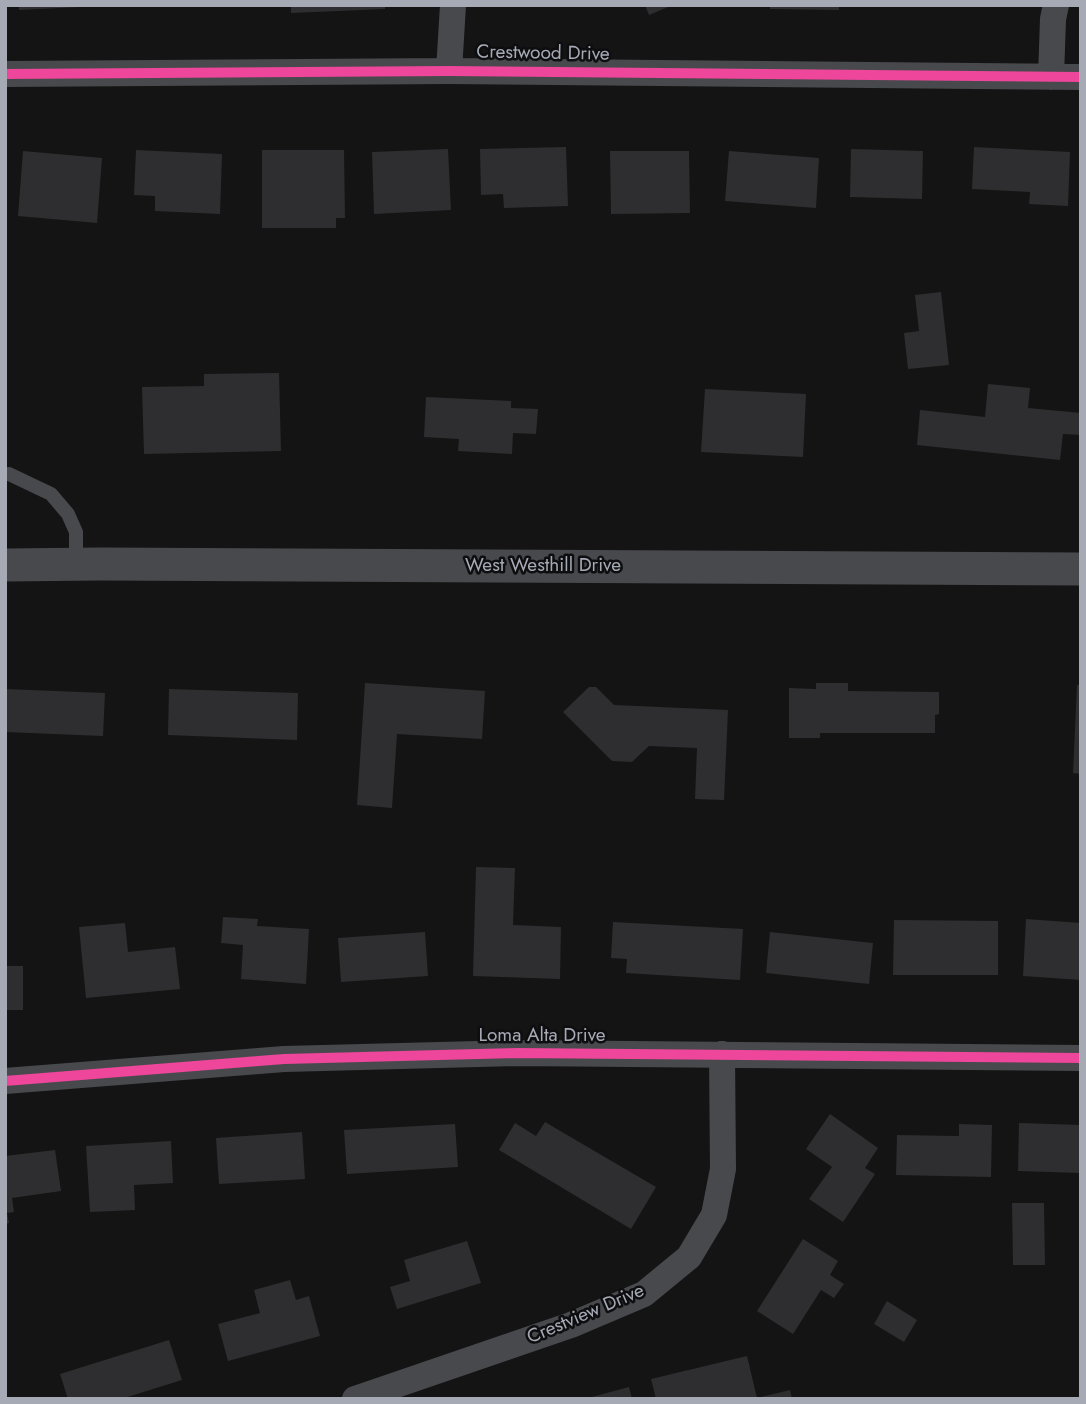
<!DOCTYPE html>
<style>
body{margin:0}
#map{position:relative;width:1086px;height:1404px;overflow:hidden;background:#141414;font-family:Jost,sans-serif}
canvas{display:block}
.frame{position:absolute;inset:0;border:7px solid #a5aab5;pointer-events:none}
</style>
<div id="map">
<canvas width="1086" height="1404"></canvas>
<div class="frame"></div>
</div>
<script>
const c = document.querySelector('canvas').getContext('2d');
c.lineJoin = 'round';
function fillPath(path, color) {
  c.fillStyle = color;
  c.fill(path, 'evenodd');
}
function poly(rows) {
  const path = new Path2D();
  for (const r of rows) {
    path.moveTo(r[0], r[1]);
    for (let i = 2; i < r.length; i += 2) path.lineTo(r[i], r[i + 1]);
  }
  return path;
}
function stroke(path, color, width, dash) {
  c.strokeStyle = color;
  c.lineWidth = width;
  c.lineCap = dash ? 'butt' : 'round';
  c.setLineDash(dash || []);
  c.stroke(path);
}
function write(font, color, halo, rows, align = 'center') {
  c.font = font + ' Jost,sans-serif';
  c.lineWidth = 5;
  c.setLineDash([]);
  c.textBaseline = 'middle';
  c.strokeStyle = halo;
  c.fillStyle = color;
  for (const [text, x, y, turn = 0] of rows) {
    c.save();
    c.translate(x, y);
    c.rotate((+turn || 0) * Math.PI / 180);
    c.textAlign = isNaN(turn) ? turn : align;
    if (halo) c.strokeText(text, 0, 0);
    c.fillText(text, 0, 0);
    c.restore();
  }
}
fillPath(poly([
 [19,5,81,5,81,7,19,10],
 [291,5,385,5,385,9,291,13],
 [645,5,673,5,649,15],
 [770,5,839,5,839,10,770,9],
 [566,147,568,206,504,208,503,194,481,195,480,149],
 [974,147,1070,152,1068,206,1029,204,1030,192,972,189],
 [448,149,451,210,374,214,372,152],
 [851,149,923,151,922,199,850,197],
 [136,150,222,154,220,214,155,211,155,196,134,195],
 [262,150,344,150,345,218,336,218,336,228,262,228],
 [23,151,102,158,97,223,18,216],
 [610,151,689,151,690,213,611,214],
 [729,151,819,158,816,208,725,201],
 [941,292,949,365,908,369,904,333,919,331,915,295],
 [279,373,281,451,144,454,142,387,204,386,204,374],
 [988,384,1030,388,1028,408,1081,413,1081,435,1063,434,1060,460,917,445,920,410,985,417],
 [705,389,806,394,803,457,701,452],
 [426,397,511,401,511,408,538,409,536,434,513,433,512,454,458,451,459,439,424,437],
 [365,683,485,691,482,739,397,734,392,808,357,805],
 [816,683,848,683,848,691,939,692,939,714,935,715,935,733,820,733,820,738,789,738,789,688,816,689],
 [1077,685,1081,685,1081,774,1073,773],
 [589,687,596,687,614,705,728,710,724,800,695,799,697,748,649,746,632,762,612,761,563,712],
 [5,689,105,693,103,736,5,732],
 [169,689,298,693,297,740,168,735],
 [476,867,515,868,513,925,561,927,560,979,473,976],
 [223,917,258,919,257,926,309,929,306,984,241,979,243,945,221,943],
 [1026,919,1081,923,1081,980,1023,976],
 [894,920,998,921,998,975,893,975],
 [613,922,743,929,740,980,626,973,627,959,611,958],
 [125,923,128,952,175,947,180,989,86,998,79,927],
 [425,932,428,976,341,982,338,938],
 [770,932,873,943,869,984,766,973],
 [5,966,23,966,23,1010,5,1010],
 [830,1114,878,1148,865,1168,875,1174,843,1222,809,1199,832,1167,806,1149],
 [545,1122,656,1187,631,1229,499,1150,515,1123,536,1136],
 [1019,1123,1081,1125,1081,1173,1018,1171],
 [455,1124,458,1167,347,1174,344,1130],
 [959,1124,992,1125,991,1177,896,1175,897,1135,959,1136],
 [302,1132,305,1179,219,1184,216,1138],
 [171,1141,173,1183,134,1185,135,1210,90,1212,86,1146],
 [55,1150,61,1191,12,1198,14,1212,7,1213,9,1223,5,1224,5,1156],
 [1012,1203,1044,1203,1045,1265,1013,1265],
 [803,1239,838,1261,830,1275,844,1284,834,1298,821,1290,793,1334,757,1311],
 [467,1241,481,1283,397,1309,390,1287,410,1281,404,1260],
 [290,1280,296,1300,309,1296,320,1336,228,1361,218,1324,260,1313,254,1290],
 [887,1301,917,1320,904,1342,874,1324],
 [169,1340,182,1380,121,1399,68,1399,60,1374],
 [747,1356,757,1398,790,1390,792,1399,656,1399,651,1379],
 [629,1387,632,1399,588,1399,588,1398]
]), '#2e2e30');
stroke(poly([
 [5,474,9,474,51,494,68,514,76,532,76,564]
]), '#48494d', 14);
stroke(poly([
 [449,71,453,5],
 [5,74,449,71,1081,77],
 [1051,77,1053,19,1056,5],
 [5,1081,284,1059,517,1053,1081,1058],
 [355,1399,571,1325,644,1294,689,1257,714,1215,723,1169,722,1054]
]), '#48494d', 26);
stroke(poly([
 [5,565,101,564,1081,569]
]), '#48494d', 33);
stroke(poly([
 [5,74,449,71,1081,77],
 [5,1081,284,1059,517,1053,1081,1058]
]), '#ed469a', 10);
write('19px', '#a5aab5', '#0e0e10', [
 ["Crestwood Drive",543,54,1],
 ["West Westhill Drive",543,566],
 ["Loma Alta Drive",542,1036],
 ["Crestview Drive",586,1315,-23]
]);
</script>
